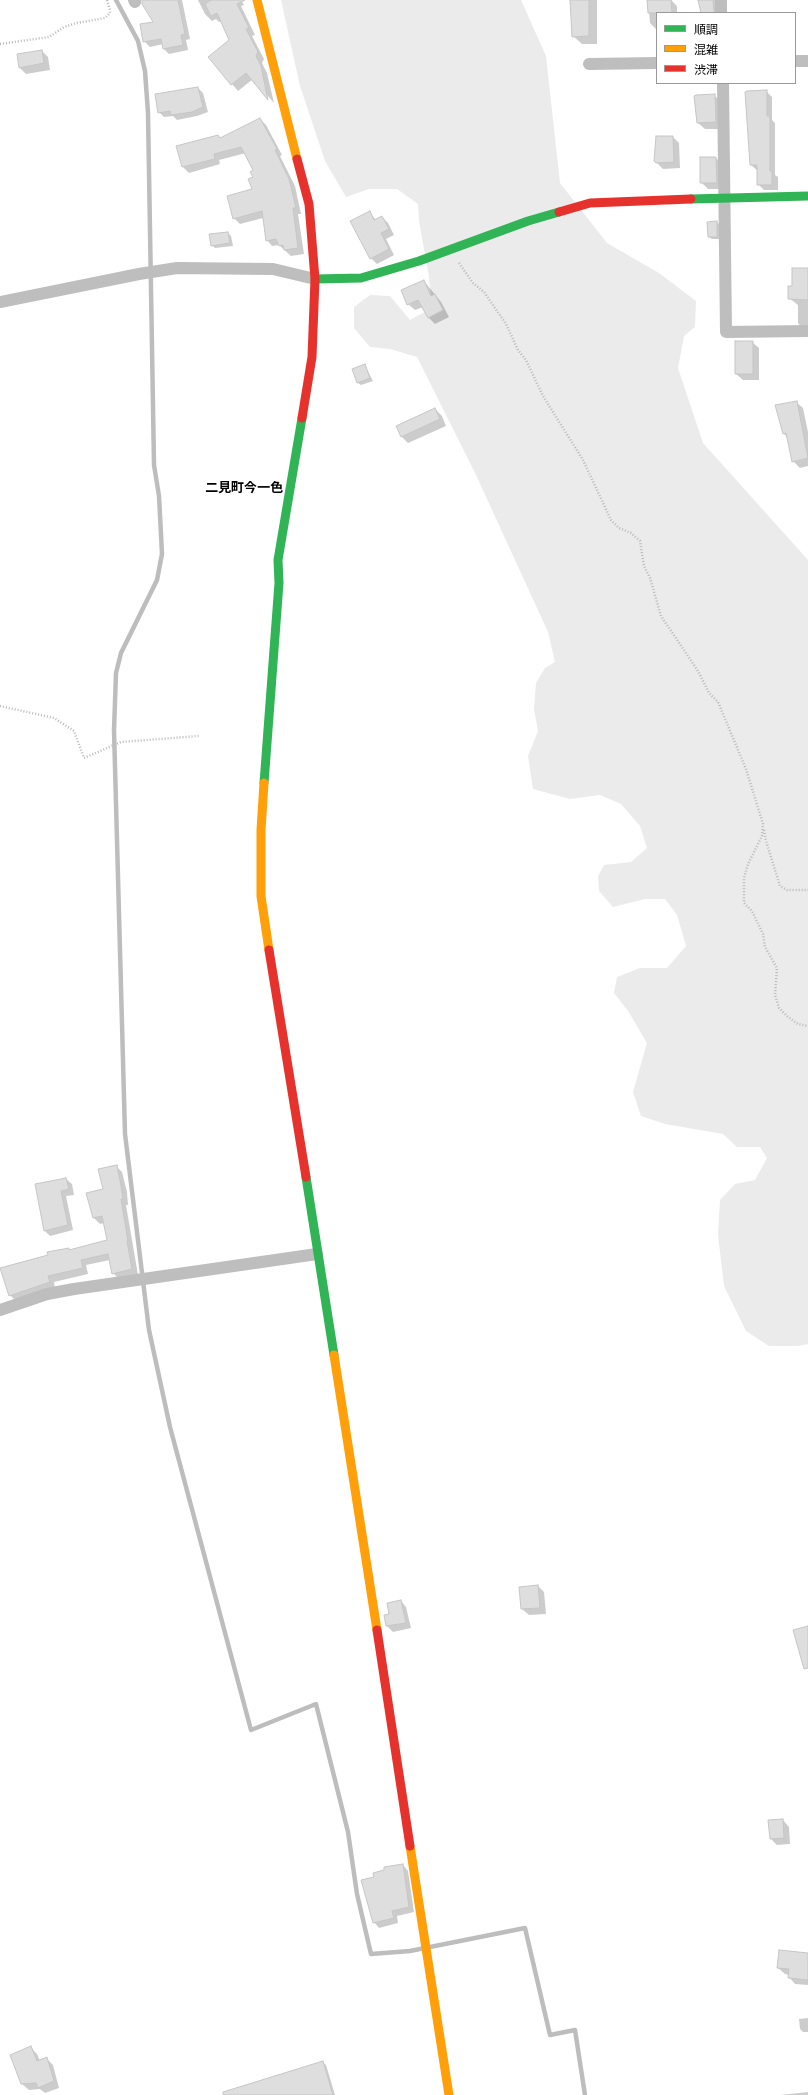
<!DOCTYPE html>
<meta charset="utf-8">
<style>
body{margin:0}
#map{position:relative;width:808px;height:2095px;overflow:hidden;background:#fff;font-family:Mulish,"Noto Sans JP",sans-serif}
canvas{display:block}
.legend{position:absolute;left:656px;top:12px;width:140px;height:72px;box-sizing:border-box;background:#fff;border:1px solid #999;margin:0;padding:5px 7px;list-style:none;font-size:12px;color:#000}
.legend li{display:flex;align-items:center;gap:8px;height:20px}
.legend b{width:20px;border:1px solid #999}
</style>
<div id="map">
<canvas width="808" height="2095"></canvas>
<ul class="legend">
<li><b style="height:5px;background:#30b455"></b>順調</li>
<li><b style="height:5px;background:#ff9f0a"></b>混雑</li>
<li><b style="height:5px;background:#e5322d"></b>渋滞</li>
</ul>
</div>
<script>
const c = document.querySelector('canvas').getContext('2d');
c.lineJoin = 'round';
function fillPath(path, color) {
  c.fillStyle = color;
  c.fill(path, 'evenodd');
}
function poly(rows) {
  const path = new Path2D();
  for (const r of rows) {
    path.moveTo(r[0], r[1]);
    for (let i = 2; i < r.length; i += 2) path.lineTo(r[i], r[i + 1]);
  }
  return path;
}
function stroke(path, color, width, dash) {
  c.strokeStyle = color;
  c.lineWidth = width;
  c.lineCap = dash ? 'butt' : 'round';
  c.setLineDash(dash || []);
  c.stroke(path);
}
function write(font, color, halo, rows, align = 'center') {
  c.font = font + ' Mulish,"Noto Sans JP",sans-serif';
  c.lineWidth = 3;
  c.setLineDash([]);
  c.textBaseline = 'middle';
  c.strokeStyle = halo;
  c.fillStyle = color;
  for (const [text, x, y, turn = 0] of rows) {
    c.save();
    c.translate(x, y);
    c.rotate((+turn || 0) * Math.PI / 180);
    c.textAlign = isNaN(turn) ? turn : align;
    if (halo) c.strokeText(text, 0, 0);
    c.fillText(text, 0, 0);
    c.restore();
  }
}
fillPath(poly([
 [281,0,521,0,546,56,560,183,607,243,659,273,696,301,695,327,684,336,678,368,703,443,808,560,808,1344,798,1346,769,1346,746,1331,724,1286,718,1235,720,1200,735,1184,755,1180,767,1158,760,1147,737,1147,723,1134,665,1124,641,1116,633,1092,647,1043,628,1011,614,993,617,977,640,968,667,968,686,946,677,915,665,899,645,899,613,907,599,891,598,876,604,865,631,862,647,848,640,826,621,804,600,795,570,799,533,789,528,756,538,731,534,709,536,683,545,668,555,662,548,632,476,475,417,357,390,349,370,347,354,328,354,307,370,295,390,296,410,320,432,308,429,277,419,221,418,204,397,189,369,189,346,197,325,161,300,86]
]), '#ebebeb');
fillPath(poly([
 [142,0,182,0,190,39,186,40,188,50,169,54,164,49,163,44,150,47,144,41,155,23],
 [198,0,241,0,244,5,241,6,255,35,252,36,264,59,262,63,267,73,274,103,253,79,238,91,209,57,231,40,222,21,219,22,216,19,212,21,205,14],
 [572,0,597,0,597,44,582,44,573,36],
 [648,0,671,0,677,6,677,13,657,13,657,30,650,23],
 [699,0,719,0,719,13,702,13],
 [42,51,48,57,50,70,26,74,20,68],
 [198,88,203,93,208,112,197,116,177,120,173,116,164,117,159,112],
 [766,91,772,97,772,120,775,123,775,175,778,177,778,190,764,190,758,184,758,171,751,165],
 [714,95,721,102,722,129,705,129,698,123],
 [260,119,266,125,282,155,280,156,295,186,301,214,298,214,304,254,291,256,279,245,272,246,267,240,263,218,240,224,234,218,254,190,255,170,246,153,219,160,220,164,189,173,183,167,218,136,221,139],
 [673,137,679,143,680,168,663,169,655,161],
 [716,158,722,164,723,189,708,189,701,182],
 [369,212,376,220,382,217,388,223,394,235,386,239,394,255,377,264,371,258],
 [717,222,720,225,720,239,712,239,709,237],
 [228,233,231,236,233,246,215,248,212,245],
 [808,269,808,330,804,330,798,323,798,305,789,298,793,287],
 [424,281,441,302,449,317,435,324,429,318,423,307,415,310,408,304],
 [736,342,752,342,759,348,759,380,743,380,736,374],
 [365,366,373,381,361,385,358,383],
 [796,402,803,408,808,432,808,466,800,468,793,461,788,438,784,434],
 [435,409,442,416,446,426,408,443,401,436],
 [116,1166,122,1172,127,1192,128,1205,126,1205,138,1275,119,1279,113,1273,110,1260,86,1265,88,1274,54,1282,55,1288,16,1301,10,1295,49,1256,68,1249,70,1250,108,1240,104,1223,100,1224,94,1218,87,1194,104,1190],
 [66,1179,72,1184,74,1195,66,1196,73,1230,50,1236,45,1231,36,1185],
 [538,1586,544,1592,546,1614,529,1615,522,1609],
 [401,1601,406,1607,411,1628,393,1632,387,1626,386,1615,390,1614],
 [783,1820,789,1827,790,1844,777,1845,771,1839],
 [403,1865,408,1871,414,1912,397,1916,398,1923,379,1928,374,1922,376,1878],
 [808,1954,808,1985,795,1984,789,1977,789,1975,785,1974,778,1968],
 [808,2018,808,2032,803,2032,800,2029,799,2019],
 [31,2048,37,2054,40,2061,46,2058,53,2065,59,2088,45,2093,40,2089,29,2090,22,2084],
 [323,2063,326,2065,335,2095,237,2095],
 [808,2092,808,2095,780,2095]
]), '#0003');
stroke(poly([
 [116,0,138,41,145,71,148,113,154,465,159,496,162,554,157,580,121,653,116,673,114,730,125,1134,149,1330,170,1427,251,1730,316,1704,348,1832,357,1894,371,1954,410,1951,525,1928,550,2035,575,2030,585,2095]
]), '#bdbdbd', 4.5);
const building = poly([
 [142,0,178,0,185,34,181,35,183,45,163,49,161,39,143,42,140,24,153,22,142,4,142,0],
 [211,0,245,0,237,4,249,28,246,29,258,52,256,56,261,66,268,100,246,73,231,85,208,57,229,40,217,13,211,16,205,4,211,0],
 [570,0,589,0,589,36,572,37,570,0],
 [647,0,671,0,672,13,648,13,647,0],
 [698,0,713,0,714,13,701,13,698,0],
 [42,50,44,63,19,68,17,54,42,50],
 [198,87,203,107,192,112,171,115,170,111,158,113,155,94,198,87],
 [767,90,767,116,770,116,770,171,772,171,772,185,757,185,757,165,750,165,745,92,747,91,767,90],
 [715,94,716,122,697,123,694,96,696,95,715,94],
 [260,118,277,149,275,150,289,179,296,208,293,208,298,248,284,250,283,245,279,246,276,239,266,241,262,211,233,219,227,196,252,189,248,179,253,177,250,172,253,170,241,147,214,154,215,159,182,167,176,146,218,135,220,138,260,118],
 [656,136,673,136,674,162,656,163,654,161,656,136],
 [700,157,716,157,717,183,700,183,700,157],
 [370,211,374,220,382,216,389,229,381,233,389,249,370,259,350,221,370,211],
 [717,221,717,237,708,237,707,222,717,221],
 [228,232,230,243,211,246,209,234,228,232],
 [792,268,808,268,808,300,788,299,788,286,792,286,792,268],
 [424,280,431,296,435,294,443,310,428,318,418,300,407,305,401,290,424,280],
 [735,341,753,341,753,374,735,374,735,341],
 [365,364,370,378,357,383,352,369,365,364],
 [797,401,808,458,792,462,786,433,783,434,775,405,797,401],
 [435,408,440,419,401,437,396,426,435,408],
 [117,1165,121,1186,123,1199,121,1199,128,1241,127,1241,132,1269,112,1274,108,1254,81,1260,83,1268,48,1276,50,1282,9,1296,0,1268,48,1255,47,1252,69,1248,69,1250,107,1240,102,1216,93,1218,86,1193,103,1189,98,1169,117,1165],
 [66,1178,69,1189,61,1191,68,1225,44,1231,35,1184,66,1178],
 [538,1585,540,1608,521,1609,519,1587,538,1585],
 [401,1600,406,1623,386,1626,384,1615,389,1614,387,1603,401,1600],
 [808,1626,808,1668,804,1669,793,1630,808,1626],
 [783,1819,784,1838,770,1839,768,1820,783,1819],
 [403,1864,409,1907,392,1911,394,1918,373,1923,361,1880,374,1877,373,1873,384,1870,384,1867,403,1864],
 [779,1950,808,1953,808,1980,788,1978,789,1969,777,1968,779,1950],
 [31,2046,37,2061,47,2057,54,2081,38,2088,36,2083,21,2084,10,2055,31,2046],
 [323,2061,333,2095,223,2095,223,2092,323,2061]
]);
fillPath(building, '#dedede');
stroke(building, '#c6c6c6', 1);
stroke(poly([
 [0,44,49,37,64,27,77,23,105,18,110,13,110,10,107,0],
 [459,263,473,283,484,292,506,324,518,350,526,360,543,396,583,460,611,520,619,528,631,533,640,541,644,566,650,578,661,616,698,671,709,693,718,702,746,769,763,824,762,836,748,864,744,878,744,903,752,911,763,934,765,947,777,968,775,995,779,1008,788,1017,798,1024,808,1026],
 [0,706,54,718,74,731,84,758,121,742,199,736],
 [764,830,766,841,780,886,787,890,808,890]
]), '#b9b9b9', 2.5, [1, 2]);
stroke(poly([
 [134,0,135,2],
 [721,0,721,13],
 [795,61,808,61],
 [589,64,657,63],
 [723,83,726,332,808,331],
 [0,302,139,274,177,268,273,269,315,279],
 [0,1310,47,1294,74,1289,317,1254]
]), '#bebebe', 12);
stroke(poly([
 [691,199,808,196],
 [315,279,361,278,419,261,528,221,559,212],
 [264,783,279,583,278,560,302,418],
 [306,1177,334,1355]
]), '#30b455', 9);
stroke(poly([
 [257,0,297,159],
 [264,783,261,830,261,896,269,950],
 [334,1355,377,1630],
 [410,1846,449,2095]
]), '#ff9f0a', 9);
stroke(poly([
 [297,159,309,204,315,279,312,357,302,418],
 [559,212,590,203,691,199],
 [269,950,306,1177],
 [377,1630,410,1846]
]), '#e5322d', 9);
write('bold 13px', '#000', '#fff', [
 ["二見町今一色",244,488]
]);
</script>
